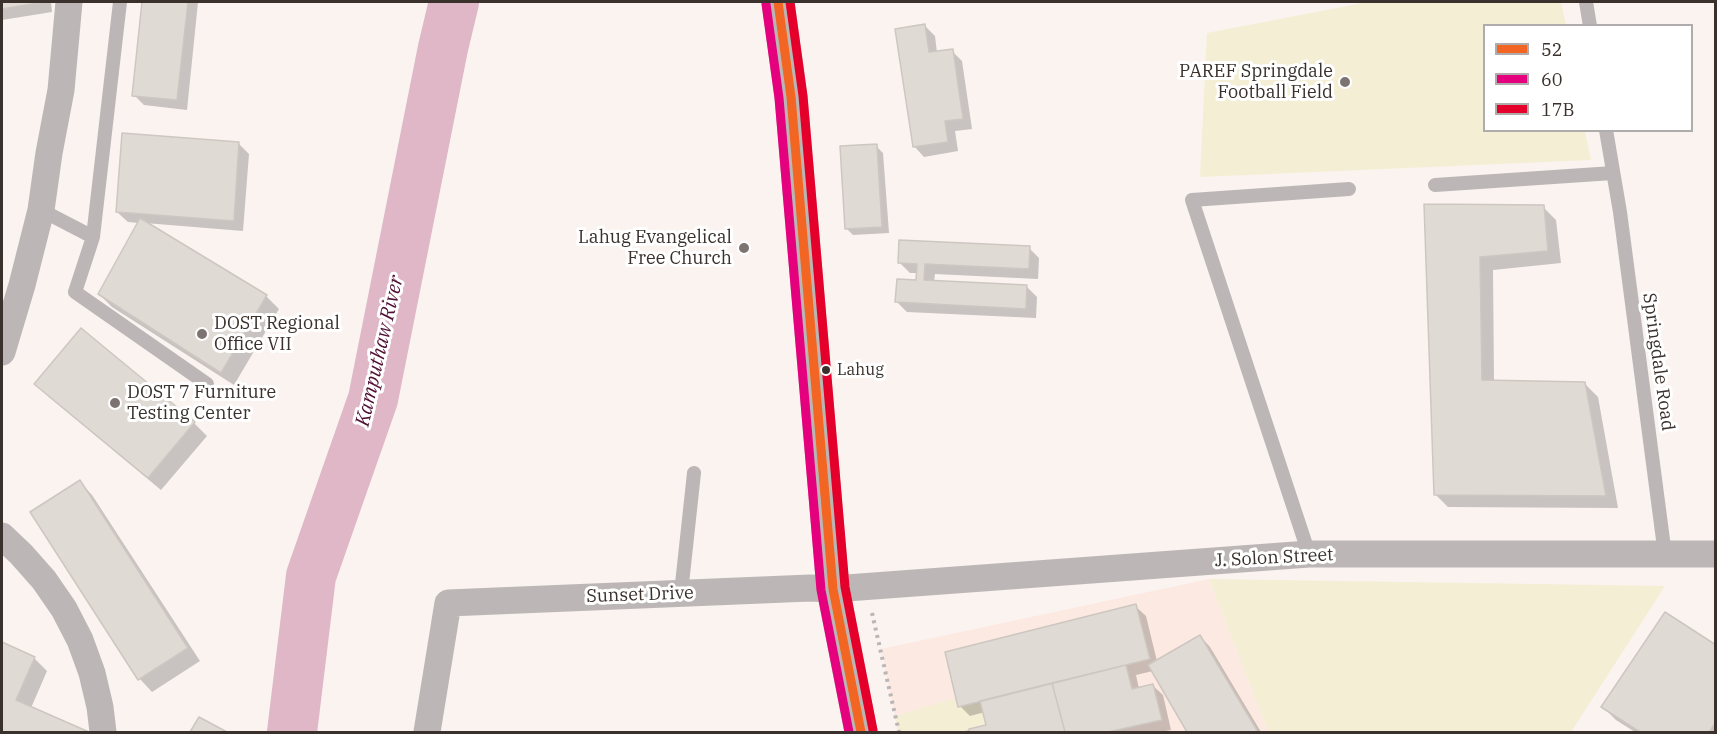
<!DOCTYPE html>
<style>
body{margin:0}
#map{position:relative;width:1717px;height:734px;overflow:hidden;background:#faf3f0;font-family:"IBM Plex Serif",serif}
canvas{display:block}
.frame{position:absolute;inset:0;border:3px solid #3a302c;pointer-events:none}
.legend{position:absolute;left:1483px;top:24px;width:210px;height:108px;box-sizing:border-box;background:#fff;border:2px solid #b0acab;margin:0;padding:8px 10px;list-style:none;font-size:18px;color:#3a302c}
.legend li{display:flex;align-items:center;gap:12px;height:30px}
.legend b{width:30px;border:2px solid #b0acab}
</style>
<div id="map">
<canvas width="1717" height="734"></canvas>
<div class="frame"></div>
<ul class="legend">
<li><b style="height:8px;background:#f26522"></b>52</li>
<li><b style="height:8px;background:#e5007d"></b>60</li>
<li><b style="height:8px;background:#e4002b"></b>17B</li>
</ul>
</div>
<script>
const c = document.querySelector('canvas').getContext('2d');
c.lineJoin = 'round';
function fillPath(path, color) {
  c.fillStyle = color;
  c.fill(path, 'evenodd');
}
function poly(rows) {
  const path = new Path2D();
  for (const r of rows) {
    path.moveTo(r[0], r[1]);
    for (let i = 2; i < r.length; i += 2) path.lineTo(r[i], r[i + 1]);
  }
  return path;
}
function stroke(path, color, width, dash) {
  c.strokeStyle = color;
  c.lineWidth = width;
  c.lineCap = dash ? 'butt' : 'round';
  c.setLineDash(dash || []);
  c.stroke(path);
}
function write(font, color, halo, rows, align = 'center') {
  c.font = font + ' "IBM Plex Serif",serif';
  c.lineWidth = 6;
  c.setLineDash([]);
  c.textBaseline = 'middle';
  c.strokeStyle = halo;
  c.fillStyle = color;
  for (const [text, x, y, turn = 0] of rows) {
    c.save();
    c.translate(x, y);
    c.rotate((+turn || 0) * Math.PI / 180);
    c.textAlign = isNaN(turn) ? turn : align;
    if (halo) c.strokeText(text, 0, 0);
    c.fillText(text, 0, 0);
    c.restore();
  }
}
fillPath(poly([
 [1209,579,1268,732,898,732,881,649]
]), '#fceae2');
fillPath(poly([
 [1368,2,1561,2,1566,25,1484,26,1484,130,1585,131,1591,160,1200,177,1207,33],
 [1209,579,1665,586,1571,732,1268,732],
 [956,698,980,701,986,725,969,729,969,732,898,732,895,716]
]), '#f4eed4');
fillPath(poly([
 [2,2,51,2,52,12,2,20],
 [143,2,198,2,187,110,144,105,134,95],
 [925,26,935,36,937,53,952,51,962,61,972,129,955,131,958,151,924,157,914,146],
 [239,144,249,154,243,231,145,223,266,296,279,309,234,385,112,307,99,294,139,223,128,222,117,212],
 [876,146,883,153,889,233,853,235,846,228],
 [1426,206,1543,207,1556,220,1561,263,1493,270,1494,382,1585,384,1598,397,1618,508,1448,507,1435,494],
 [1029,248,1039,258,1038,279,935,274,934,282,1027,287,1037,297,1036,318,907,312,897,302,918,281,918,273,910,273,899,262],
 [36,384,194,423,207,436,161,490,49,397],
 [80,482,92,495,200,661,152,692,140,679],
 [1135,606,1146,616,1157,661,1200,636,1210,647,1261,732,1189,732,1153,671,1136,675,1139,689,1152,685,1163,695,1171,730,1161,732,960,732,988,726,985,712,970,716,960,706],
 [2,643,34,658,47,671,31,708,87,732,2,732],
 [1716,647,1716,732,1635,732,1616,720,1603,707]
]), '#0003');
stroke(poly([
 [292,732,311,576,373,399,443,48,454,2]
]), '#dfb7c7', 50);
const building = poly([
 [2,2,43,2,2,9,2,2],
 [142,2,188,2,177,100,132,96,142,2],
 [925,24,929,52,953,49,963,119,945,121,948,142,913,147,895,29,925,24],
 [122,133,239,142,234,221,116,212,122,133],
 [877,144,882,227,845,229,840,146,877,144],
 [1424,204,1544,205,1548,251,1480,257,1482,380,1585,382,1606,496,1434,495,1424,204],
 [140,218,267,295,221,373,98,294,140,218],
 [899,240,1030,246,1029,269,925,264,924,280,1027,285,1026,309,895,302,897,279,916,280,917,264,898,263,899,240],
 [81,328,195,422,148,478,34,384,81,328],
 [80,480,188,648,138,680,30,512,80,480],
 [1136,604,1150,659,958,707,945,652,1136,604],
 [1665,612,1716,645,1716,722,1709,732,1640,732,1601,707,1665,612],
 [1200,635,1258,732,1187,732,1148,665,1200,635],
 [2,642,35,657,16,700,89,732,2,732,2,642],
 [1126,665,1132,689,1153,684,1162,720,1108,732,1065,732,1052,683,1126,665],
 [1052,683,1065,732,969,732,969,729,986,725,980,701,1052,683],
 [199,717,227,732,190,732,199,717]
]);
fillPath(building, '#e0dad5');
stroke(building, '#cdc6c1', 1.5);
stroke(poly([
 [872,613,899,732]
]), '#bab6b5', 4, [3, 4.5]);
stroke(poly([
 [120,2,93,237,75,292,207,384],
 [1586,2,1590,26],
 [1606,130,1620,212,1665,555],
 [1435,185,1613,173],
 [41,210,93,237],
 [1309,554,1192,200,1349,189],
 [681,593,694,473]
]), '#bcb7b6', 14);
stroke(poly([
 [2,352,22,285,41,210,49,153,61,90,69,2],
 [2,536,21,554,44,580,64,609,80,640,92,673,100,707,103,732],
 [427,732,448,603,810,588,833,589,1309,554,1716,554]
]), '#bcb7b6', 27);
stroke(poly([
 [778,2,791,97,833,589,861,732]
]), '#bbb6b4', 33);
stroke(poly([
 [778,2,791,97,833,589,861,732]
]), '#f26522', 9);
stroke(poly([
 [766,4,779,98,821,590,849,732]
]), '#e5007d', 9);
stroke(poly([
 [790,2,803,96,845,587,873,730]
]), '#e4002b', 9);
for (const [x, y, r, color] of [
 [1345,82,6,"#7d7471"],
 [744,248,6,"#7d7471"],
 [202,334,6,"#7d7471"],
 [826,370,5,"#3a302c"],
 [115,403,6,"#7d7471"]
]) {
  const dot = new Path2D();
  dot.arc(x, y, r, 0, 2 * Math.PI);
  c.fillStyle = color;
  c.fill(dot);
  stroke(dot, '#fff', 2);
}
write('16px', '#3a302c', '#fff', [
 ["Lahug",837,370]
], 'left');
write('18px', '#3a302c', '#fff', [
 ["PAREF Springdale",1333,72],
 ["Football Field",1333,93],
 ["Lahug Evangelical",732,238],
 ["Free Church",732,259],
 ["DOST Regional",214,324,"left"],
 ["Office VII",214,345,"left"],
 ["DOST 7 Furniture",127,393,"left"],
 ["Testing Center",127,414,"left"]
], 'right');
write('18px', '#3a302c', '#fff', [
 ["Springdale Road",1658,362,82],
 ["J. Solon Street",1274,558,-3],
 ["Sunset Drive",640,595,-2]
]);
write('italic 20px', '#4f0f34', '#fff', [
 ["Kamputhaw River",380,351,-77]
]);
</script>
